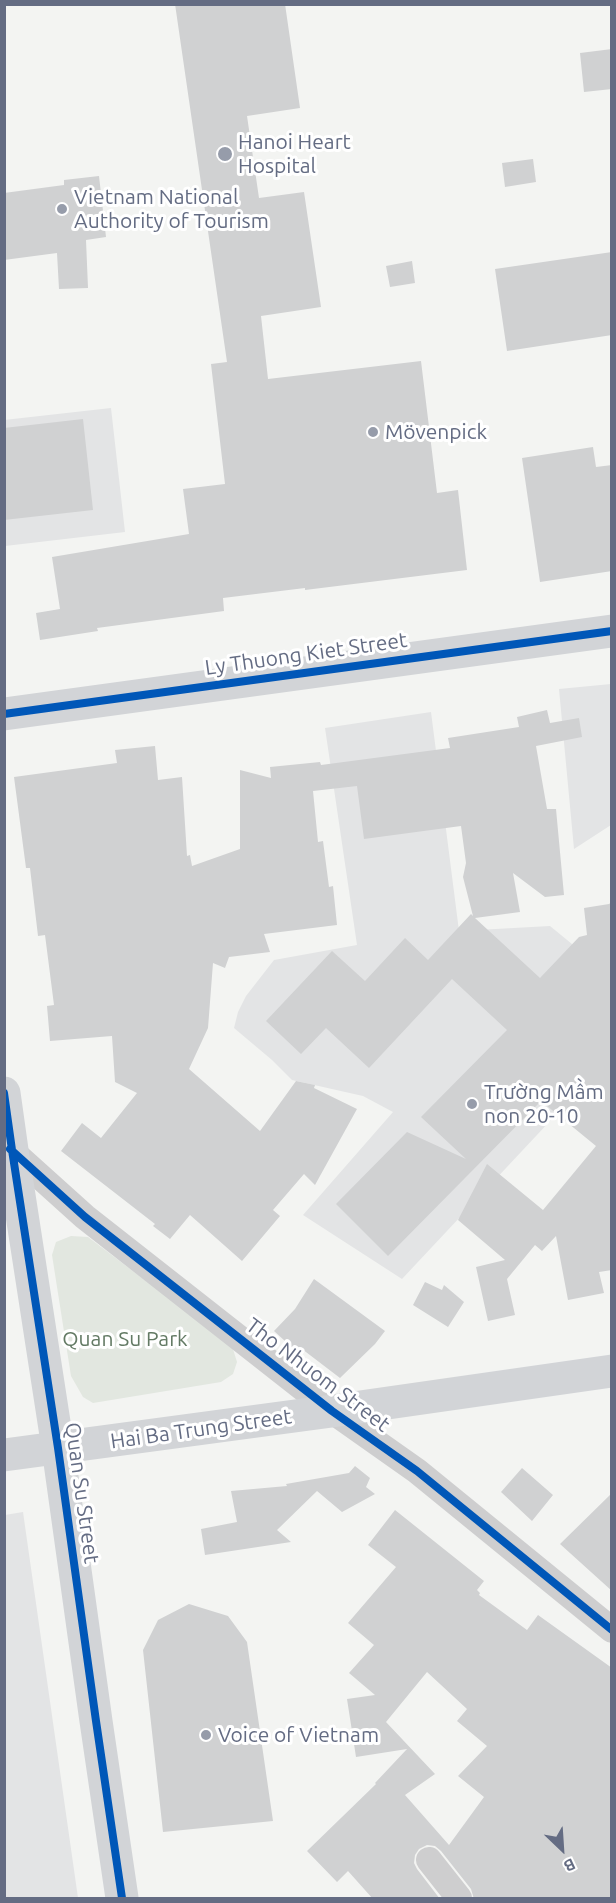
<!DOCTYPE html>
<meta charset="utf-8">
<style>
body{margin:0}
#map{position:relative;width:616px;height:1903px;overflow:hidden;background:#f3f4f2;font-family:Ubuntu,sans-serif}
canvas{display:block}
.frame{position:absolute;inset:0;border:6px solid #646c83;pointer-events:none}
.north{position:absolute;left:532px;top:1819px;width:60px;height:60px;-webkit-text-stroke:4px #fff;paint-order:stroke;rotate:155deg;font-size:16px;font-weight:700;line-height:24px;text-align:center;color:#646c83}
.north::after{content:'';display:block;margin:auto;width:21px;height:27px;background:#646c83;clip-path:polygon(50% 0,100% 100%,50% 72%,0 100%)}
</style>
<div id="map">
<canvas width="616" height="1903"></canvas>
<div class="frame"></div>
<div class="north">B</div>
</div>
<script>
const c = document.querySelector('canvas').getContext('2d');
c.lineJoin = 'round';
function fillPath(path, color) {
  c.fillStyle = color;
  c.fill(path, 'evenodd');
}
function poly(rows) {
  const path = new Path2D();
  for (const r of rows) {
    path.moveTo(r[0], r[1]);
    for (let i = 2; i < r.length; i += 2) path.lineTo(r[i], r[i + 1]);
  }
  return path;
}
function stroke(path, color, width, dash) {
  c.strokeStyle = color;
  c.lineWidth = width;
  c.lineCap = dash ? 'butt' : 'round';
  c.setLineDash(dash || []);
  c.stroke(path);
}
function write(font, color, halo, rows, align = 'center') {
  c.font = font + ' Ubuntu,sans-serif';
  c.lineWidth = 6;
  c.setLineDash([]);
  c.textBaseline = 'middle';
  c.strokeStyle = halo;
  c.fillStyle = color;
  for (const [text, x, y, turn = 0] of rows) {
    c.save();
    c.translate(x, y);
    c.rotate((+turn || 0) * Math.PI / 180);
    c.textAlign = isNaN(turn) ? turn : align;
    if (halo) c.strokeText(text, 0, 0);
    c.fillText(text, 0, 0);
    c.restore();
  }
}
fillPath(poly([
 [111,408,125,532,5,546,4,420],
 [611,684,611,825,574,849,559,689],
 [431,712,459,931,550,926,611,976,611,1056,402,1279,303,1215,393,1112,363,1096,292,1080,272,1060,234,1028,238,1012,246,996,274,960,357,945,325,728],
 [23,1512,78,1898,5,1898,5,1515]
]), '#e3e4e5');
fillPath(poly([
 [71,1236,88,1237,232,1346,237,1362,233,1374,221,1382,93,1403,83,1397,71,1376,52,1255,56,1242]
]), '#e2e7e0');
fillPath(poly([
 [175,4,285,4,300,108,247,116,259,198,304,192,321,307,261,316,268,379,421,361,437,493,458,490,467,570,305,590,305,588,223,598,224,611,97,628,98,631,40,640,36,613,60,609,52,557,189,534,183,489,225,484,211,364,227,362],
 [612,49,612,89,584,92,580,53],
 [533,159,536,182,505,187,502,163],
 [99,176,106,237,86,240,88,288,59,289,57,253,4,260,4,193,64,185,64,180],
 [612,252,612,335,507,351,495,269],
 [412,261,415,283,390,287,386,266],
 [83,419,93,510,4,520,4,428],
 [593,447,596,467,612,465,612,571,540,582,522,458],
 [547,710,550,723,579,718,582,737,536,746,547,809,556,809,564,895,545,897,513,873,520,912,475,918,540,978,579,937,587,935,584,908,609,904,612,902,612,1270,599,1272,604,1293,568,1300,556,1236,542,1251,535,1245,507,1279,515,1315,488,1321,476,1267,505,1260,458,1220,487,1164,543,1210,596,1146,541,1101,388,1256,336,1204,407,1132,466,1159,421,1117,507,1030,452,979,369,1068,326,1028,301,1054,266,1021,332,951,365,981,405,938,428,960,471,914,473,916,463,877,466,863,461,826,364,839,357,786,313,791,318,842,323,841,329,887,333,886,337,925,264,934,270,952,229,957,225,968,213,963,208,1028,189,1069,260,1131,296,1081,315,1085,314,1088,357,1109,315,1185,304,1174,273,1210,280,1216,242,1261,190,1215,170,1239,153,1226,155,1224,61,1151,82,1123,101,1138,137,1093,115,1082,112,1036,50,1041,47,1006,54,1005,45,935,38,936,30,868,26,868,14,777,117,763,115,750,155,746,158,780,182,777,187,856,190,855,192,866,240,849,240,770,271,778,270,767,320,762,321,765,450,748,448,738,519,727,517,717],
 [314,1279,385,1331,375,1344,340,1378,302,1349,298,1353,274,1331,295,1309],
 [425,1282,442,1290,444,1285,464,1302,448,1327,413,1305],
 [355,1466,370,1478,366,1487,375,1494,342,1512,317,1491,277,1530,291,1542,205,1555,201,1529,237,1522,231,1491,287,1486,286,1484,349,1473],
 [522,1468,553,1495,532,1521,501,1492],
 [612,1493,612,1591,560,1544],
 [395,1510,484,1581,477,1590,480,1593,479,1595,527,1630,538,1615,612,1668,612,1899,474,1899,471,1889,441,1851,435,1846,427,1845,419,1849,415,1855,414,1863,417,1869,440,1899,373,1899,348,1871,337,1882,307,1851,376,1784,375,1783,407,1749,356,1757,347,1699,375,1695,349,1673,374,1645,348,1623,396,1567,368,1545],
 [427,1672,467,1709,457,1721,487,1746,458,1776,484,1797,449,1845,405,1795,435,1774,386,1722],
 [189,1604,228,1616,247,1642,273,1821,163,1832,143,1650,158,1620]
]), '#d0d1d2');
stroke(poly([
 [5,1145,85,1217,332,1411,417,1471,612,1630],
 [429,1860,459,1898]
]), '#cececf', 26);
stroke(poly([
 [4,714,612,631],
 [4,1093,12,1150,58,1448,96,1721,122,1898],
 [4,1455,332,1411,612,1371]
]), '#d2d4d7', 33);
stroke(poly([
 [4,714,612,631],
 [4,1093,12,1150,58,1448,96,1721,122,1898],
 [10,1149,85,1217,332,1411,417,1471,612,1630]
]), '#0057b8', 8);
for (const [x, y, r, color] of [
 [225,154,8,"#969caa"],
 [62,209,6,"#969caa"],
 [373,432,6,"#969caa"],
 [472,1104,6,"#969caa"],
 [206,1735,6,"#969caa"]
]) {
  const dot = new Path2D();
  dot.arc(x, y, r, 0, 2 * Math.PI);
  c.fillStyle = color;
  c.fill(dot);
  stroke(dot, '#fff', 2);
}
write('21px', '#646c83', '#fff', [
 ["Hanoi Heart",238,142],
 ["Hospital",238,166],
 ["Vietnam National",74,197],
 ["Authority of Tourism",74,221],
 ["Mövenpick",385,432],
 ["Trường Mầm",484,1092],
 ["non 20-10",484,1116],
 ["Voice of Vietnam",218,1735]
], 'left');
write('21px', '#646c83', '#fff', [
 ["Ly Thuong Kiet Street",306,654,-8],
 ["Tho Nhuom Street",318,1375,37],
 ["Hai Ba Trung Street",201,1429,-8],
 ["Quan Su Street",82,1493,82]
]);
write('21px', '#637a64', '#fff', [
 ["Quan Su Park",125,1339]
]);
</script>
